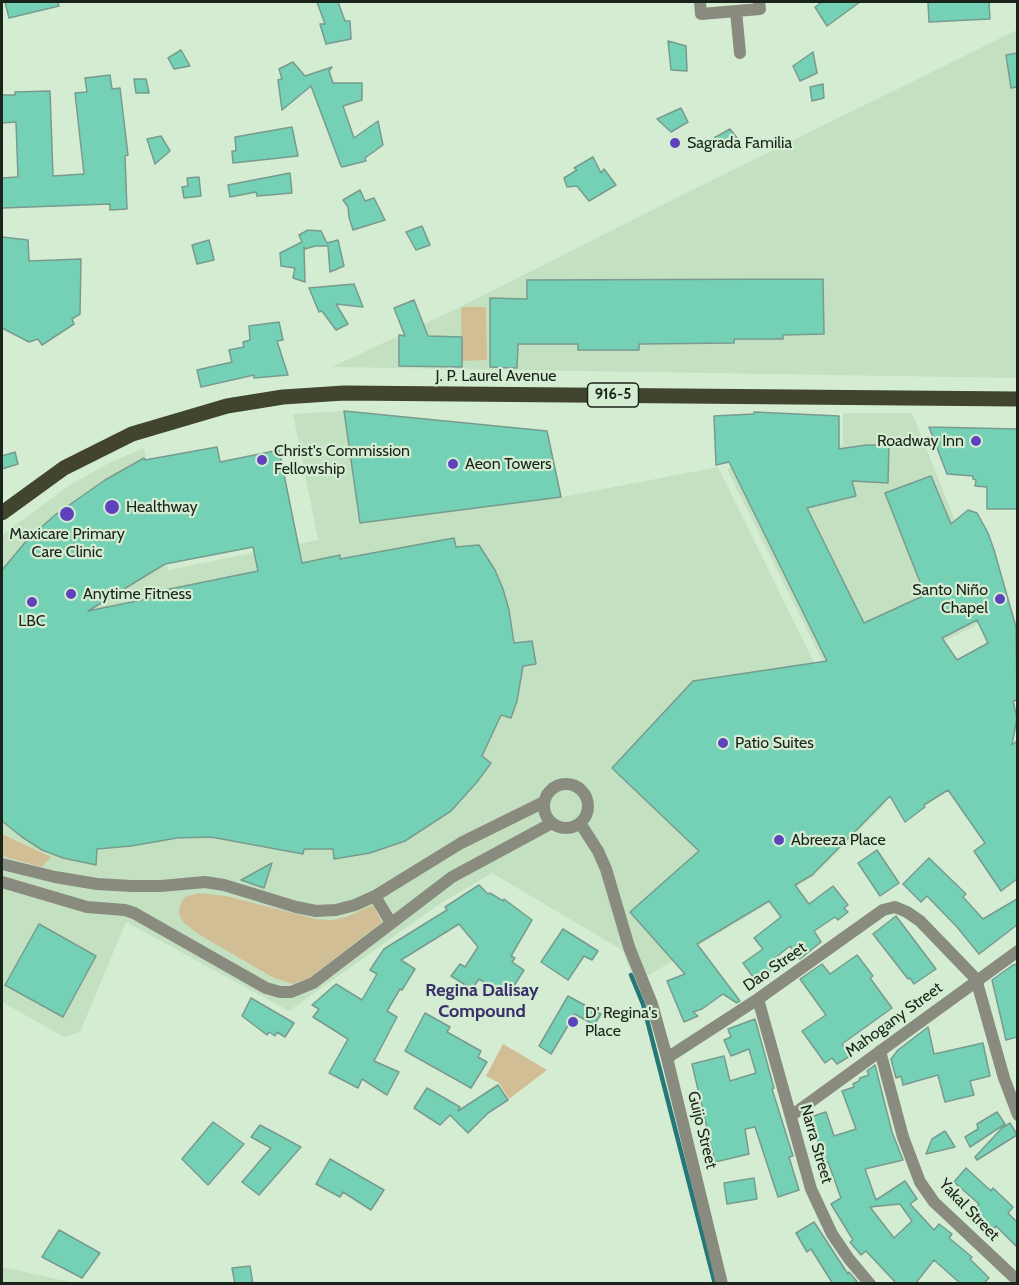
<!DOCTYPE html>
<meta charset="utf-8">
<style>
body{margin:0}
#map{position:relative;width:1019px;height:1285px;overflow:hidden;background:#d4ecd2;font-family:Cabin,sans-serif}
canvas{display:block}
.frame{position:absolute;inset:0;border:3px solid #1b241a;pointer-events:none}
</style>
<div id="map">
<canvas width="1019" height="1285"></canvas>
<div class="frame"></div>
</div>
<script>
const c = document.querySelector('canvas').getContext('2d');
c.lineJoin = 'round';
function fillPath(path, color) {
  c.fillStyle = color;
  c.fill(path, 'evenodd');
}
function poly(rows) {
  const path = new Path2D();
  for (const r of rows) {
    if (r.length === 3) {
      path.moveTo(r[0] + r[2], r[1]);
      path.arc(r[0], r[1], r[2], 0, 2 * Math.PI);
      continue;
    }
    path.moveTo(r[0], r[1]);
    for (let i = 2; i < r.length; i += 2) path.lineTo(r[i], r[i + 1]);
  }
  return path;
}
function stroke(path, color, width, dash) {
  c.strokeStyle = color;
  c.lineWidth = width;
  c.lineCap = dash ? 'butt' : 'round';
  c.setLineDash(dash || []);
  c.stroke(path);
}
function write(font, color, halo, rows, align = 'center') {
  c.font = font + ' Cabin,sans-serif';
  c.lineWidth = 4.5;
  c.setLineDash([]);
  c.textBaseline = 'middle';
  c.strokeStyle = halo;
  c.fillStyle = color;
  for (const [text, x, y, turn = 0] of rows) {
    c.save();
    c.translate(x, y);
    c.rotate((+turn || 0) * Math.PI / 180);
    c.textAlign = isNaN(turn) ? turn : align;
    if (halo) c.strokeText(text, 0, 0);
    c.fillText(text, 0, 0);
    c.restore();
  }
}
fillPath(poly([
 [1017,30,1017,378,332,367,458,308,684,194],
 [344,411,547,431,562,497,718,467,884,805,814,876,656,971,635,982,622,950,492,873,438,905,289,1011,126,922,80,1032,64,1037,2,1002,2,535,73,483,107,464,144,448,168,570,318,540,293,414],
 [843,413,912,413,993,616,840,696,727,469,843,445],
 [2,1267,75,1283,2,1283]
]), '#c3e1c1');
fillPath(poly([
 [461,307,486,307,487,360,462,361],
 [2,834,51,857,42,867,2,856],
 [198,893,226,896,316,919,332,920,346,917,373,905,382,922,309,978,293,984,272,977,198,934,184,923,179,915,180,905,185,897],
 [503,1044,547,1070,509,1099,499,1083,486,1076]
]), '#d2be94');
stroke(poly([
 [631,975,643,1004,715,1284]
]), '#257779', 4.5);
const building = poly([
 [5,2,58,2,59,6,9,18,5,2],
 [317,2,338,2,345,21,350,21,351,39,326,44,320,24,325,24,317,2],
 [822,2,860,2,827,26,815,7,822,2],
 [928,2,989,2,990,19,929,22,928,2],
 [668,41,686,46,687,71,671,70,668,41],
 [181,50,190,66,174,69,168,58,181,50],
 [813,52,817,73,800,81,793,66,813,52],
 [1017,53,1017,87,1011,88,1006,55,1017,53],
 [293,62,305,76,332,67,329,71,333,83,362,83,362,100,343,106,354,138,378,121,383,145,365,158,366,161,342,167,341,166,311,86,282,110,278,80,282,79,279,69,293,62],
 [110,75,112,89,120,88,128,155,125,156,127,209,110,210,110,204,2,208,2,178,18,177,16,122,2,123,2,95,15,95,15,92,50,91,53,176,84,174,75,93,87,92,85,78,110,75],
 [134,79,146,79,149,93,136,93,134,79],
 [823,84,824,98,812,101,810,87,823,84],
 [681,108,688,122,671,132,657,119,681,108],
 [292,127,298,156,233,163,232,151,236,151,235,137,292,127],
 [730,129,738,139,719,149,714,138,730,129],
 [161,136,170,151,155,164,147,139,161,136],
 [593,157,601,173,604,169,616,185,589,201,577,186,567,187,564,178,577,170,574,168,593,157],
 [290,173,292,193,257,196,256,192,230,197,228,185,290,173],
 [199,177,201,196,184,198,182,187,188,186,187,178,199,177],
 [360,190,365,201,374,198,385,220,353,230,349,217,348,207,343,200,360,190],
 [422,226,430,245,416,250,406,232,422,226],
 [308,230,321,231,327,243,338,240,344,266,330,272,328,246,315,246,305,249,304,247,305,282,293,278,295,268,281,266,280,253,302,242,299,235,308,230],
 [2,237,28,240,29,261,81,259,80,314,72,319,74,324,42,345,38,339,29,342,2,328,2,237],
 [209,240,214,260,197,264,192,245,209,240],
 [823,279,824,334,783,335,783,339,734,339,734,343,639,344,639,350,578,350,578,344,518,344,517,368,490,367,490,298,527,299,527,280,823,279],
 [354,284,363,307,336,304,348,324,336,330,322,311,319,312,309,288,354,284],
 [414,300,428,336,462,337,462,367,399,366,399,335,405,336,394,308,414,300],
 [279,322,283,340,277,341,288,375,254,378,254,375,201,387,197,370,232,362,229,350,244,347,243,342,250,340,249,326,279,322],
 [344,411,547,431,561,497,360,523,344,411],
 [754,412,839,416,839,449,866,445,889,445,888,483,852,481,856,496,807,508,864,623,925,595,885,493,931,476,951,524,968,510,977,513,988,533,994,550,1016,627,1017,700,1013,701,1017,718,1012,745,1017,741,1017,879,1001,891,974,851,985,843,948,790,924,805,925,807,905,822,890,796,812,875,795,885,809,904,833,886,848,905,844,908,848,912,838,920,835,917,814,931,821,942,800,959,790,946,770,962,775,968,756,981,743,963,763,949,754,938,781,917,769,901,697,944,740,1001,737,1003,723,994,702,1009,693,1012,698,1016,684,1022,667,981,685,974,630,912,699,851,612,768,693,681,827,661,729,462,716,465,714,416,754,414,754,412],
 [977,620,988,643,957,660,942,638,977,620],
 [929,427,1017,429,1017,509,987,509,987,487,975,486,976,480,973,479,973,476,947,474,929,427],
 [217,447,220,462,279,450,302,563,340,555,340,559,454,538,456,547,479,545,495,570,503,589,509,610,514,643,532,641,536,664,523,666,517,701,511,718,501,715,482,756,491,763,477,782,451,811,405,841,370,853,334,859,333,849,304,849,303,854,211,837,177,838,131,846,97,849,96,865,63,858,42,850,22,837,2,821,2,570,28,539,55,515,105,480,144,458,145,460,217,447],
 [253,547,258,571,160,591,161,596,88,611,165,564,253,547],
 [15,452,18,464,2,469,2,456,15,452],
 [877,850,899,883,880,896,858,863,877,850],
 [929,858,966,894,963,897,983,919,1017,899,1017,925,979,954,957,927,927,896,921,902,903,884,929,858],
 [272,863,264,888,241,880,272,863],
 [479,885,488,894,490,893,503,901,504,899,532,920,511,956,515,958,512,962,524,970,507,997,479,979,472,989,451,976,460,964,465,967,478,947,459,924,401,960,415,969,402,990,400,989,387,1011,397,1017,374,1061,399,1072,387,1095,362,1079,358,1088,329,1073,348,1039,313,1017,319,1009,312,1005,336,984,362,1000,377,974,370,970,384,949,447,910,445,907,479,885],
 [896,916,936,969,914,984,910,978,908,979,873,934,896,916],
 [39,924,96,956,63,1017,5,985,39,924],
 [563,929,598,951,592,960,584,956,568,980,541,962,563,929],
 [857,955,873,976,870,978,892,1008,842,1044,850,1056,837,1064,832,1058,825,1063,802,1031,826,1015,800,979,822,964,830,974,857,955],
 [1017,964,1017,1037,1006,1040,992,980,1013,965,1017,964],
 [568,996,601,1014,594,1025,575,1014,551,1054,539,1046,568,996],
 [251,998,294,1023,285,1037,277,1032,275,1036,269,1032,267,1035,242,1016,251,998],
 [425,1013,450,1027,447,1032,481,1051,478,1057,487,1062,471,1088,405,1051,425,1013],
 [755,1019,774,1088,772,1089,793,1156,789,1157,799,1190,778,1197,755,1127,745,1129,749,1154,715,1162,692,1064,724,1056,730,1081,756,1073,749,1049,731,1056,724,1040,731,1037,728,1029,755,1019],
 [928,1027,934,1054,983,1043,990,1076,970,1081,974,1095,945,1102,938,1075,903,1085,901,1076,896,1078,891,1059,898,1050,928,1027],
 [875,1065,892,1132,903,1160,865,1169,876,1200,905,1181,917,1199,910,1204,934,1230,939,1224,952,1234,949,1238,972,1257,970,1259,989,1278,983,1284,961,1284,934,1260,915,1284,897,1284,866,1251,861,1255,850,1242,853,1240,831,1204,841,1198,828,1162,825,1163,810,1117,826,1112,834,1136,856,1129,842,1091,854,1087,853,1084,859,1081,860,1078,869,1075,867,1071,875,1065],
 [900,1204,912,1221,894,1238,870,1207,900,1204],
 [498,1085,508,1100,488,1113,468,1133,450,1115,440,1125,414,1108,427,1088,460,1107,458,1111,498,1085],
 [997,1112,1005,1124,970,1147,965,1137,978,1129,977,1124,997,1112],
 [213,1122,244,1144,208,1185,182,1159,213,1122],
 [1010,1123,1017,1135,977,1160,975,1157,1002,1128,1010,1123],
 [260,1125,301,1147,259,1195,242,1182,271,1148,251,1137,260,1125],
 [945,1131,955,1147,926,1154,932,1139,945,1131],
 [330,1159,384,1190,371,1210,343,1192,340,1197,316,1184,330,1159],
 [966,1168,991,1191,993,1188,1013,1207,1008,1213,1017,1222,1017,1247,996,1226,988,1235,968,1217,979,1204,954,1182,966,1168],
 [754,1178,757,1199,727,1204,724,1183,754,1178],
 [814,1222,848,1274,849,1272,859,1284,833,1284,811,1249,807,1252,796,1233,814,1222],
 [59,1230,100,1253,82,1278,42,1257,59,1230],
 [250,1266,253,1284,235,1284,232,1268,250,1266]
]);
fillPath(building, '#75d1b5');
stroke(building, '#779b8f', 1.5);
stroke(poly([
 [700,2,701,14,760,9,759,2],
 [736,11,740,53],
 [566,806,22],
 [580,823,598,851,606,869,629,947,652,1004,667,1058,722,1284],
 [2,864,55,877,97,884,131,886,161,886,205,882,224,885,296,907,316,911,336,910,355,905,375,896,461,843,544,802],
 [2,882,87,907,125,910,134,913,266,988,280,992,291,992,313,983,452,877,552,823],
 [375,896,391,923],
 [758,999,811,1189,832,1234,849,1259,870,1284],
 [880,1051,903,1137,920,1182,934,1202,1018,1281],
 [667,1058,758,999,883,910,895,907,907,912,920,921,976,979,1004,1078,1018,1115],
 [791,1116,1018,951]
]), '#898b7e', 12);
stroke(poly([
 [2,513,64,468,132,434,227,406,283,397,344,393,1018,399]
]), '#41452e', 15);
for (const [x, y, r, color] of [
 [675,143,6,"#5d42bb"],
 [976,441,6,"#5d42bb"],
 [262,460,6,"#5d42bb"],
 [453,464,6,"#5d42bb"],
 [112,507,8,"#5d42bb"],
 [67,514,8,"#5d42bb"],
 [71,594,6,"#5d42bb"],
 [1000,599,6,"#5d42bb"],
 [32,602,6,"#5d42bb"],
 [723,743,6,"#5d42bb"],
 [779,840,6,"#5d42bb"],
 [573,1022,6,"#5d42bb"]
]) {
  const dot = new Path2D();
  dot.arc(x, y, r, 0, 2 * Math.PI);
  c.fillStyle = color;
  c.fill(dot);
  stroke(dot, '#d4ecd2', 2);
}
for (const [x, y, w] of [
 [613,395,51]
]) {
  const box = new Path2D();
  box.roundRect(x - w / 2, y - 12, w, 24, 4.5);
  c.fillStyle = '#d4ecd2';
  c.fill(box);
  stroke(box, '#1b241a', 1.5);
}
write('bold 15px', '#1b241a', null, [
 ["916-5",613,395]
]);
write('16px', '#1b241a', '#d4ecd2', [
 ["Sagrada Familia",687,143],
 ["Roadway Inn",964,441,"right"],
 ["Christ's Commission",274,451],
 ["Fellowship",274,469],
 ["Aeon Towers",465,464],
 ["Healthway",126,507],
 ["Maxicare Primary",67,534,"center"],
 ["Care Clinic",67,552,"center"],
 ["Santo Niño",988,590,"right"],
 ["Chapel",988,608,"right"],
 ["Anytime Fitness",83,594],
 ["LBC",32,621,"center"],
 ["Patio Suites",735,743],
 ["Abreeza Place",791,840],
 ["D' Regina's",585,1013],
 ["Place",585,1031]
], 'left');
write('16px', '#1b241a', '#d4ecd2', [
 ["J. P. Laurel Avenue",496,376],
 ["Dao Street",775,967,-35],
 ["Mahogany Street",894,1020,-36],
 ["Guijo Street",702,1130,76],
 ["Narra Street",816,1144,74],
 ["Yakal Street",969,1210,46]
]);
write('bold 18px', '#392f6a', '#d4ecd2', [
 ["Regina Dalisay",482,991],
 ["Compound",482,1012]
]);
</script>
